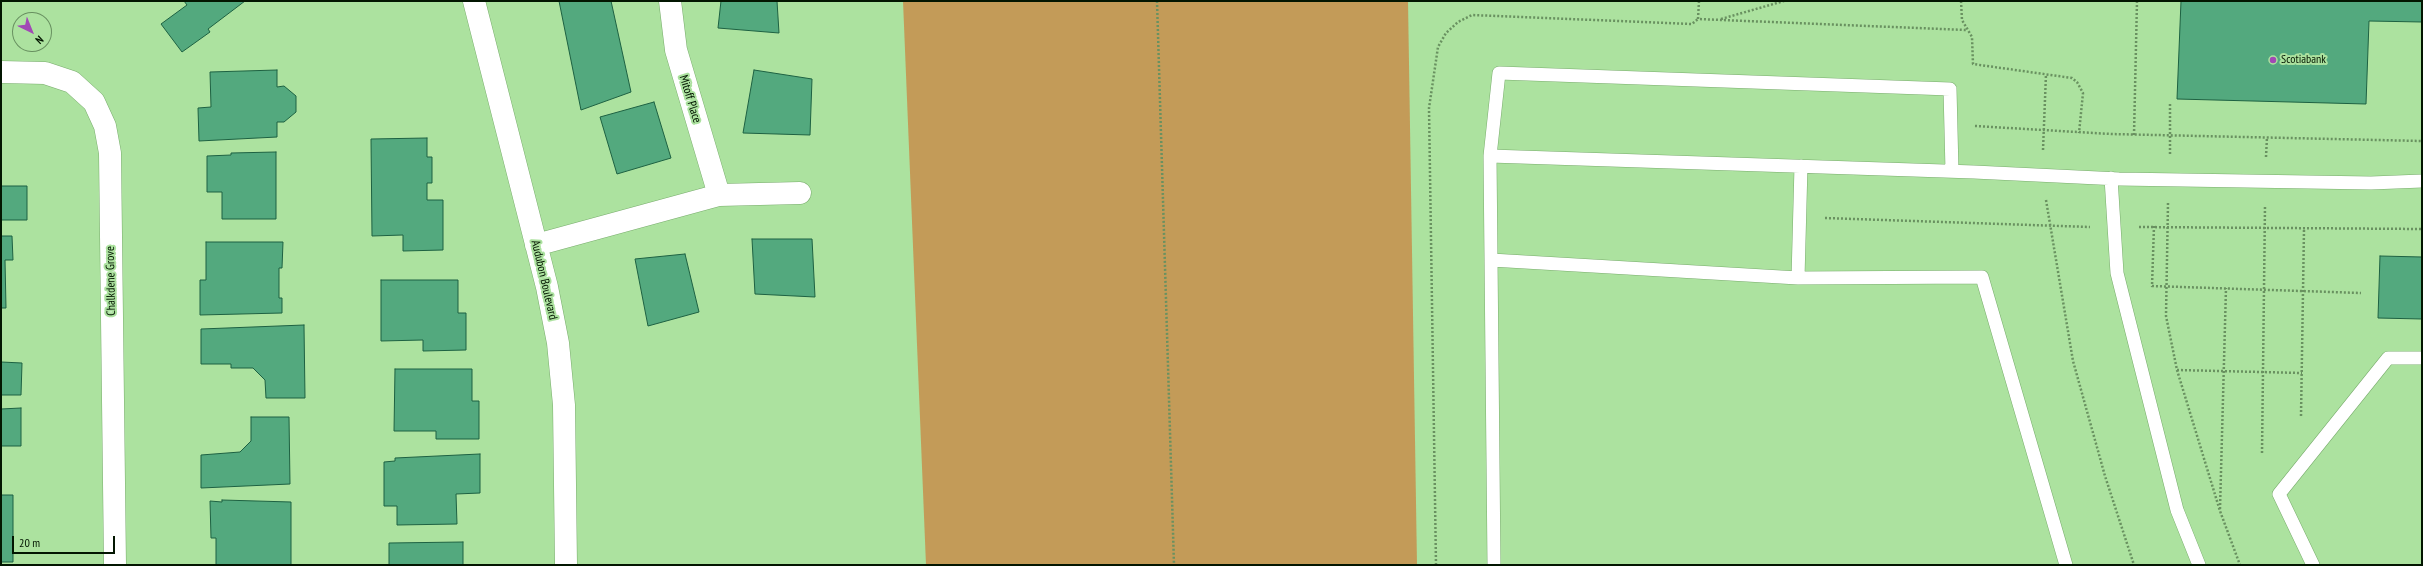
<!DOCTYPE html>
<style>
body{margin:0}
#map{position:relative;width:2423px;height:566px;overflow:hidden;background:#ace29f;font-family:"PT Sans Narrow",sans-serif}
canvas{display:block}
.frame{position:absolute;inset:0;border:2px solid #031601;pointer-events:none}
.north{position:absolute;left:12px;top:12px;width:40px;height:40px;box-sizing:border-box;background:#ace29f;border:1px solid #689060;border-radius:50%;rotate:137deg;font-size:11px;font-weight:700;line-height:16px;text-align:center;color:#031601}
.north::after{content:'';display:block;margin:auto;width:14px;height:18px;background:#a149b5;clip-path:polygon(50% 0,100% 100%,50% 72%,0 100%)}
.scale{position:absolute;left:12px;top:536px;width:103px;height:18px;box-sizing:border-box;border:2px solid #031601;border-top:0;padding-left:5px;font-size:12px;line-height:14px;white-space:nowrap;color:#031601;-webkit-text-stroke:3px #ace29f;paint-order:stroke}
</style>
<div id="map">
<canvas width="2423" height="566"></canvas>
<div class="frame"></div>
<div class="north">N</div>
<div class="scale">20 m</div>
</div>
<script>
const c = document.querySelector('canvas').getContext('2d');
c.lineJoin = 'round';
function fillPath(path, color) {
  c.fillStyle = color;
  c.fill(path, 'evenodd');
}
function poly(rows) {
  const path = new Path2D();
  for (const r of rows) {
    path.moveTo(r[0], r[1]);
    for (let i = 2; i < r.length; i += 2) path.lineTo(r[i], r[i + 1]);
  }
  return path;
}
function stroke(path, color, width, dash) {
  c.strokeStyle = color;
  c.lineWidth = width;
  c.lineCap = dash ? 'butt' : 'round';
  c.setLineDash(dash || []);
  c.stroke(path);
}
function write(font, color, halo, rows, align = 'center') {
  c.font = font + ' "PT Sans Narrow",sans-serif';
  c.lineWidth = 4;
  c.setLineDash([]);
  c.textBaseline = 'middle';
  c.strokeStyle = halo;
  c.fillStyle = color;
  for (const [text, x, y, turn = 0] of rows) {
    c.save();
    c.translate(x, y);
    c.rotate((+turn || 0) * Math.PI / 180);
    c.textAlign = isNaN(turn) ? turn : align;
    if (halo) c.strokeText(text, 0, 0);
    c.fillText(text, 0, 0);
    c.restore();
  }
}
fillPath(poly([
 [903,1,1408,1,1417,565,926,565]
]), '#c39b58');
const building = poly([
 [184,1,245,1,208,29,210,32,182,52,161,24,187,5,184,1],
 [559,1,611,1,631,92,581,110,559,1],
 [721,1,777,1,779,33,718,28,721,1],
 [2181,1,2422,1,2422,22,2369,21,2366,104,2177,99,2181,1],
 [277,70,277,87,284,86,296,96,296,112,284,122,277,122,277,137,199,141,198,108,211,107,210,72,277,70],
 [754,70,812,79,810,135,743,133,754,70],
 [654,102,671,158,617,174,600,117,654,102],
 [427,138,427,157,432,157,432,183,427,183,427,200,443,200,443,250,403,251,403,235,372,236,371,139,427,138],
 [276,152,276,219,222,219,222,192,207,192,207,156,231,155,231,153,276,152],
 [1,186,27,186,27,220,1,220,1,186],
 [1,236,12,236,13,260,5,260,6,308,1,308,1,236],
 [752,239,812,239,815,297,755,294,752,239],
 [206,242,283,242,282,268,279,268,279,298,282,298,282,313,200,315,200,280,206,280,206,242],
 [685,254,699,312,648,326,635,259,685,254],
 [2380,256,2422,257,2422,319,2378,318,2380,256],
 [381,280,458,280,458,313,466,313,466,350,423,351,423,340,381,341,381,280],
 [304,325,305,398,266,398,265,380,253,368,231,368,231,364,201,364,201,329,304,325],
 [1,362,22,363,21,395,1,395,1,362],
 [395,369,472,369,472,401,479,401,479,439,436,439,436,431,394,431,395,369],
 [21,408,21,446,1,446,1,409,21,408],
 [251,417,289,417,290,484,201,488,201,455,240,452,251,441,251,417],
 [480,454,480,493,456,494,457,524,397,525,397,506,384,506,384,462,395,461,395,458,480,454],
 [1,495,13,495,13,562,1,562,1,495],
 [222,500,291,502,291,565,216,565,216,538,211,538,210,501,222,502,222,500],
 [463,542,463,565,389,565,389,543,463,542]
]);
fillPath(building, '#53a97e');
stroke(building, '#1d6142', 1);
const service = poly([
 [1490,156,1499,73,1950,89,1952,171],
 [1801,166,1798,278,1982,277,2066,565],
 [2111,178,2117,273,2177,510,2199,565],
 [1491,260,1798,278],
 [1494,565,1490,156,1974,172,2119,179,2371,183,2422,181],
 [2313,565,2279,494,2388,358,2422,358]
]);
const minor = poly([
 [474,1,547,287,558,343,564,405,566,565],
 [670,1,676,50,719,195],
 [1,72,45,73,72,82,94,102,105,126,110,153,115,565],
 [536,245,719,195,800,193]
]);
stroke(service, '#78ac6c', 14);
stroke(minor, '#78ac6c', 23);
stroke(poly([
 [1157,1,1174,565],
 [1699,1,1698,19,1966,30],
 [1961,1,1962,20,1972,37,1973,64,2072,78,2077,82,2083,93,2079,133],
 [1721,19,1784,1],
 [1975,126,2111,134,2422,141],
 [2134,135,2137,1],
 [2043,150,2046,74],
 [2170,154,2170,103],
 [2266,157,2267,137],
 [2046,200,2073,361,2105,476,2134,565],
 [2168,203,2166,316,2177,370,2220,511,2240,565],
 [1825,218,2090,227],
 [2154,226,2152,286,2361,293],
 [2139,227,2422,229],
 [2177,370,2302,373],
 [2301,416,2304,229],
 [2262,453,2265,206],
 [2220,509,2226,288],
 [1436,565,1429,108,1438,47,1446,33,1458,22,1472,15,1692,24,1698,19]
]), '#699160', 2.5, [2, 2]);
stroke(service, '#fff', 13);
stroke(minor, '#fff', 22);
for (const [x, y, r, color] of [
 [2273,60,4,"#a149b5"]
]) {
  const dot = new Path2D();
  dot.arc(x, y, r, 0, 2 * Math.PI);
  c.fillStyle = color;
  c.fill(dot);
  stroke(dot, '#ace29f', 1.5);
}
write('12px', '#031601', '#ace29f', [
 ["Scotiabank",2281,60]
], 'left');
write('12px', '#031601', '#ace29f', [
 ["Mitoff Place",690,99,73],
 ["Audubon Boulevard",544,280,77],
 ["Chalkdene Grove",111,281,-91]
]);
</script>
